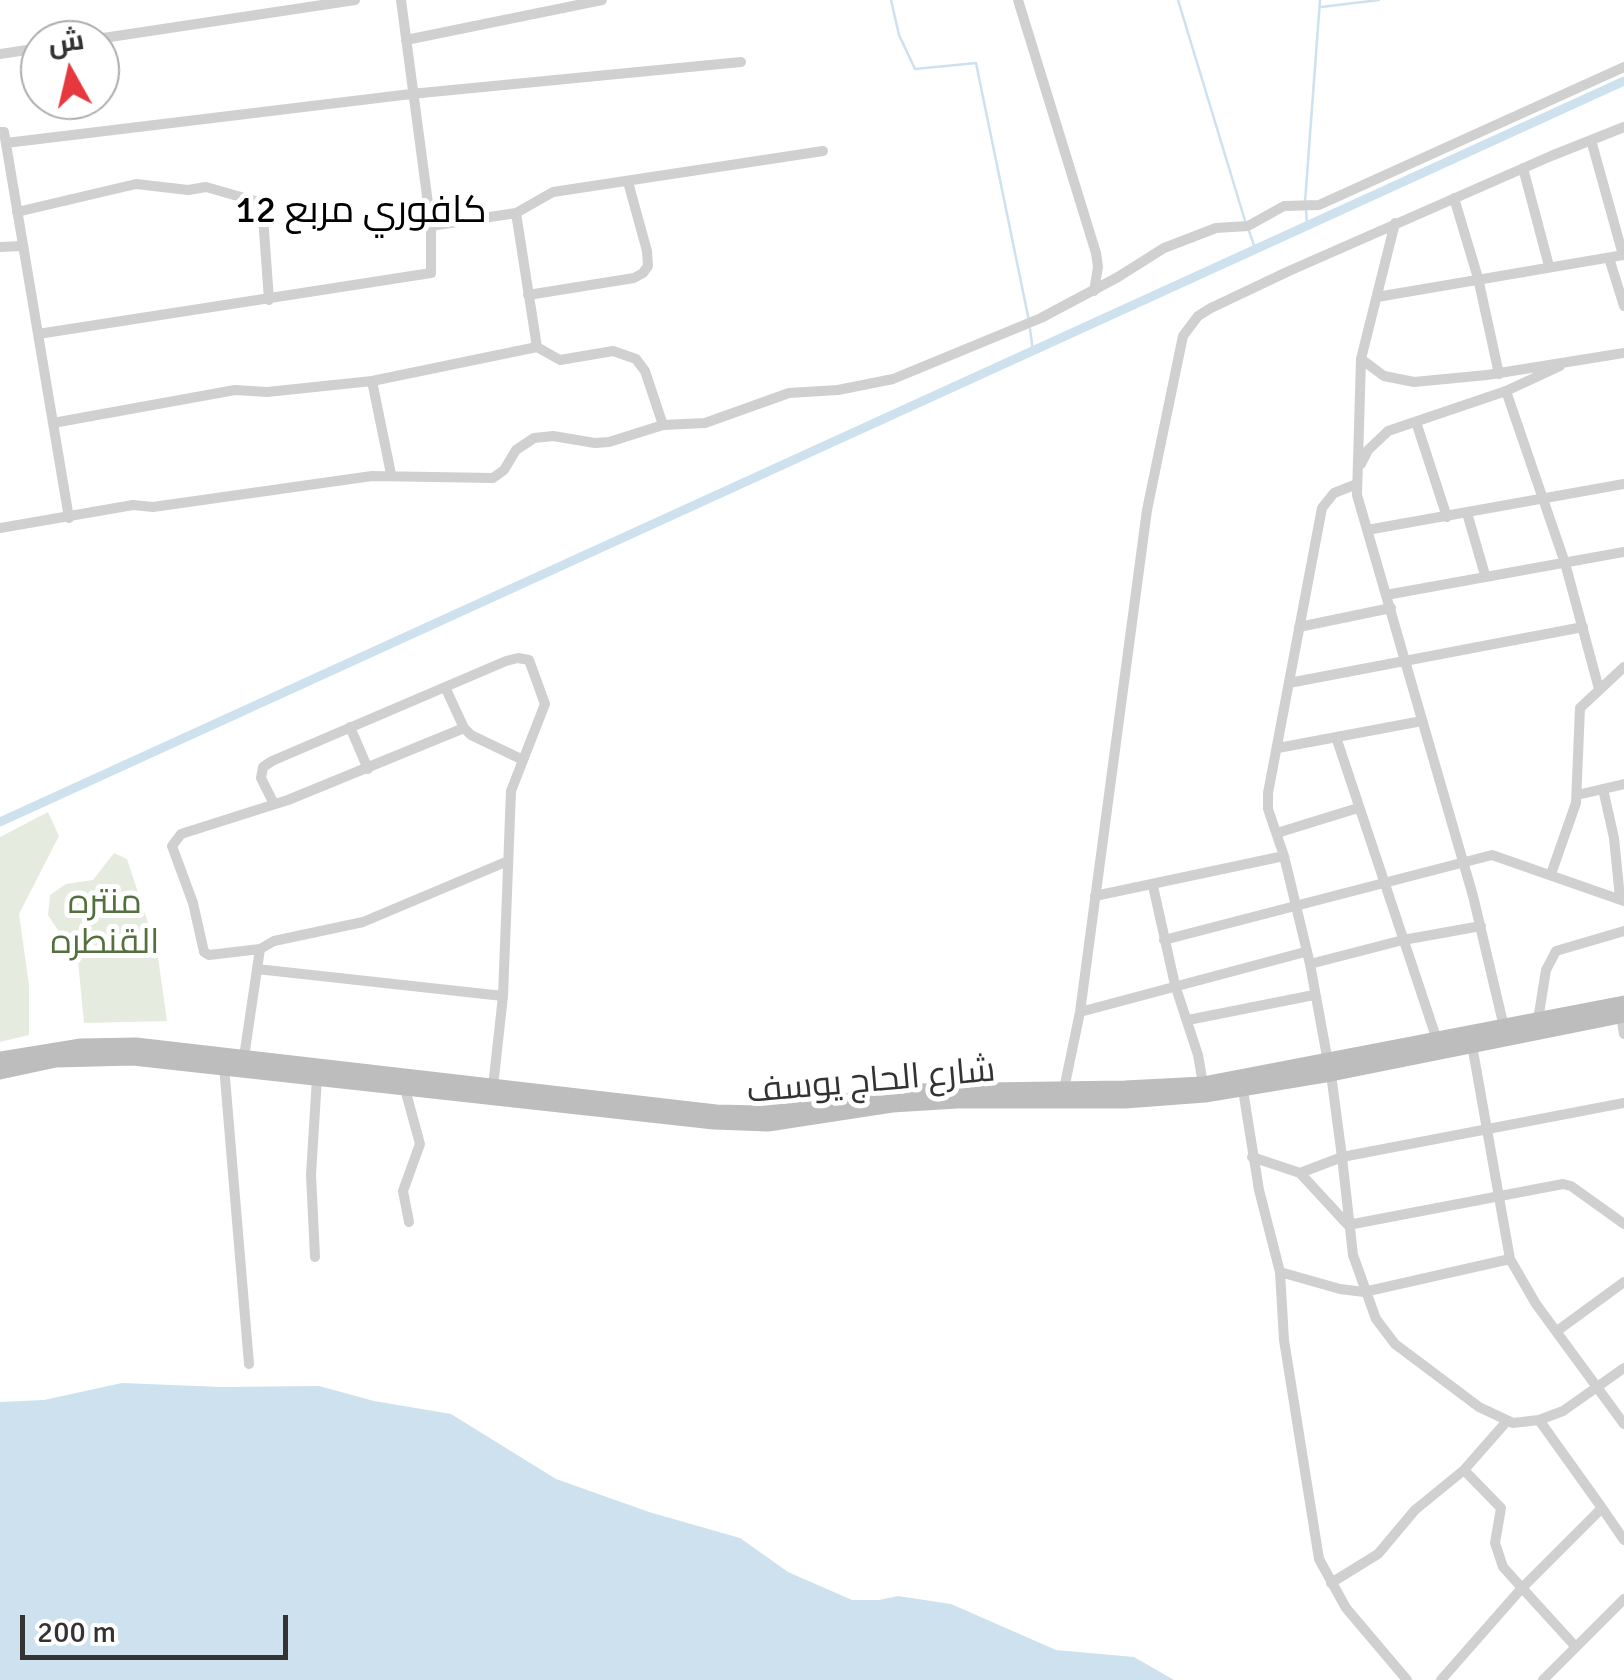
<!DOCTYPE html>
<meta charset="utf-8">
<style>
body{margin:0}
#map{position:relative;width:1624px;height:1680px;overflow:hidden;background:#fff;font-family:Signika,Cairo,sans-serif}
canvas{display:block}
.north{position:absolute;left:20px;top:20px;width:100px;height:100px;box-sizing:border-box;background:#fff;border:2px solid #adadad;border-radius:50%;rotate:352deg;font-size:28px;font-weight:700;line-height:40px;text-align:center;color:#333}
.north::after{content:'';display:block;margin:auto;width:35px;height:45px;background:#e6383e;clip-path:polygon(50% 0,100% 100%,50% 72%,0 100%)}
.scale{position:absolute;left:20px;top:1615px;width:268px;height:45px;box-sizing:border-box;border:5px solid #333;border-top:0;padding-left:12px;font-size:30px;line-height:35px;white-space:nowrap;color:#333;-webkit-text-stroke:8px #fff;paint-order:stroke}
</style>
<div id="map">
<canvas width="1624" height="1680"></canvas>
<div class="north">ش</div>
<div class="scale">200 m</div>
</div>
<script>
const c = document.querySelector('canvas').getContext('2d');
c.lineJoin = 'round';
function fillPath(path, color) {
  c.fillStyle = color;
  c.fill(path, 'evenodd');
}
function poly(rows) {
  const path = new Path2D();
  for (const r of rows) {
    path.moveTo(r[0], r[1]);
    for (let i = 2; i < r.length; i += 2) path.lineTo(r[i], r[i + 1]);
  }
  return path;
}
function stroke(path, color, width, dash) {
  c.strokeStyle = color;
  c.lineWidth = width;
  c.lineCap = dash ? 'butt' : 'round';
  c.setLineDash(dash || []);
  c.stroke(path);
}
function write(font, color, halo, rows, align = 'center') {
  c.font = font + ' Signika,Cairo,sans-serif';
  c.lineWidth = 10;
  c.setLineDash([]);
  c.textBaseline = 'middle';
  c.strokeStyle = halo;
  c.fillStyle = color;
  for (const [text, x, y, turn = 0] of rows) {
    c.save();
    c.translate(x, y);
    c.rotate((+turn || 0) * Math.PI / 180);
    c.textAlign = isNaN(turn) ? turn : align;
    if (halo) c.strokeText(text, 0, 0);
    c.fillText(text, 0, 0);
    c.restore();
  }
}
fillPath(poly([
 [48,812,59,836,19,914,29,985,29,1035,0,1042,0,837],
 [114,853,127,859,157,950,167,1021,84,1023,78,961,48,915,50,895,66,884,93,880]
]), '#e5ecdf');
fillPath(poly([
 [122,1383,221,1387,319,1386,374,1401,451,1414,556,1479,649,1512,740,1538,788,1572,852,1600,879,1600,898,1596,951,1604,1056,1650,1134,1657,1174,1680,0,1680,0,1402,44,1400]
]), '#cee1ee');
stroke(poly([
 [891,0,899,35,915,69,976,63,1029,321],
 [1178,0,1246,224],
 [1321,7,1379,0],
 [1305,202,1320,0],
 [1306,210,1307,224],
 [1249,231,1255,248],
 [1030,329,1033,351]
]), '#cee1ee', 2.5);
stroke(poly([
 [0,822,1624,81]
]), '#cee1ee', 9);
stroke(poly([
 [1018,0,1096,253,1098,267,1094,291],
 [90,40,355,0],
 [406,40,602,0],
 [0,54,40,48],
 [0,132,4,132,69,518],
 [1591,140,1623,255],
 [6,143,411,94,741,62],
 [1523,168,1549,266],
 [1454,198,1478,278,1499,374],
 [17,212,136,184,188,190,206,187,262,203,269,300],
 [516,213,537,347,560,360,613,351,636,359,645,371,663,425],
 [1395,223,1361,359,1357,495,1473,896,1504,1027],
 [431,226,516,213,553,192,823,151],
 [0,247,23,246],
 [1609,258,1624,306],
 [528,295,634,278,643,273,648,266,647,251,628,182],
 [1377,297,1624,255],
 [38,334,431,273,431,226,401,0],
 [1361,359,1384,376,1414,382,1487,375,1624,353],
 [372,381,537,347],
 [1506,391,1565,563,1599,689],
 [1416,422,1447,517],
 [53,423,235,390,267,392,372,381,391,474],
 [1361,464,1368,450,1388,431,1506,391,1560,366],
 [1467,513,1485,575],
 [0,528,133,505,153,507,372,476,493,478,504,470,516,450,534,438,553,436,595,443,609,442,663,425,705,423,789,393,838,390,893,379,1041,318,1118,277,1164,248,1216,228,1248,226,1284,206,1319,205,1624,67],
 [1367,530,1624,484],
 [1386,595,1624,552],
 [1299,627,1391,608],
 [1289,683,1583,627],
 [445,687,464,728,471,735,521,759],
 [350,727,368,769],
 [464,728,288,800,181,834,172,846,193,903,204,952,209,955,260,949,274,941,363,922,508,861],
 [1336,737,1437,1040],
 [1278,748,1422,721],
 [1603,789,1614,838,1620,898],
 [1577,795,1624,784],
 [274,804,261,778,263,767,272,761,506,661,518,658,529,660,545,704,511,791,503,996,493,1087],
 [1277,833,1358,808],
 [1551,874,1576,803,1580,708,1624,667],
 [1153,886,1175,985,1198,1055,1203,1084],
 [1095,896,1284,856],
 [1164,940,1492,855,1624,901],
 [1310,964,1403,940,1481,926],
 [257,969,503,996],
 [1080,1012,1305,952],
 [1621,1015,1624,1034],
 [1188,1020,1314,995],
 [1538,1020,1546,970,1556,951,1624,931],
 [1472,1045,1510,1259,1536,1304,1624,1424],
 [244,1057,260,949],
 [1328,1062,1310,964,1284,856,1268,809,1268,793,1322,508,1334,493,1357,484],
 [224,1066,249,1364],
 [1331,1074,1342,1157,1624,1103],
 [405,1089,420,1144,403,1191,409,1222],
 [1064,1089,1080,1012,1147,510,1183,336,1198,316,1211,308,1289,271,1551,156,1624,127],
 [1243,1090,1259,1190,1280,1272,1284,1340,1319,1559,1346,1608,1407,1680],
 [1252,1157,1300,1173,1342,1157,1353,1255,1376,1319,1395,1344,1479,1407,1513,1423,1539,1420,1563,1411,1624,1368],
 [1300,1173,1348,1225,1563,1184,1571,1186,1624,1224],
 [315,1257,311,1175,317,1078],
 [1280,1272,1340,1289,1364,1292,1510,1259],
 [1557,1331,1624,1282],
 [1539,1420,1602,1508],
 [1464,1470,1501,1508,1495,1543,1503,1567,1574,1645],
 [1331,1583,1378,1554,1415,1510,1464,1470,1507,1421],
 [1441,1680,1521,1589,1602,1508,1624,1540],
 [1543,1680,1624,1599]
]), '#d0d0d0', 10);
stroke(poly([
 [0,1059,81,1046,136,1045,716,1112,760,1113,916,1091,1125,1088,1203,1084,1624,1003],
 [0,1072,56,1060,133,1058,714,1122,768,1124,892,1105,957,1101,1125,1101,1205,1095,1331,1074,1624,1015]
]), '#bdbdbd', 15);
write('35px', '#54703f', '#fff', [
 ["منتره",105,904],
 ["القنطره",105,944]
]);
write('35px', '#333', '#fff', [
 ["شارع الحاج يوسف",871,1082,-5]
]);
write('38px', '#000', '#fff', [
 ["كافوري مربع 12",361,212]
]);
</script>
